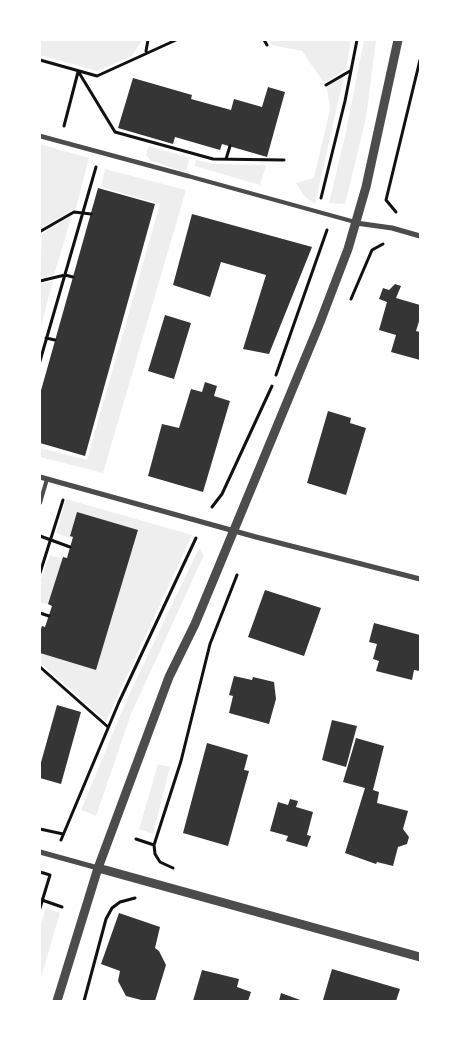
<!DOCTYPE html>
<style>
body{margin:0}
#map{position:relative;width:460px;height:1041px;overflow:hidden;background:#fff;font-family:Quicksand,sans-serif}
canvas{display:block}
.frame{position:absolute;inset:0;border:41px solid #fff;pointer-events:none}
</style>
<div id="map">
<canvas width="460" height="1041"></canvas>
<div class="frame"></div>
</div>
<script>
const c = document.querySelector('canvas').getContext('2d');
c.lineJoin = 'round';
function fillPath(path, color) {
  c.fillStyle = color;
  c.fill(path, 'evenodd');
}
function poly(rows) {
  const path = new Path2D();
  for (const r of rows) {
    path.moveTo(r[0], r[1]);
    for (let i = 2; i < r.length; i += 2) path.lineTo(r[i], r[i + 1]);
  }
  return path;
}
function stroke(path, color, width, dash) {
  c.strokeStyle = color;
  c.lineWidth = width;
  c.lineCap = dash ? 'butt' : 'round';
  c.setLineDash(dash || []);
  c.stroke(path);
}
fillPath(poly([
 [40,40,142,40,132,56,97,71,40,55],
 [269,40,351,40,346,69,324,83,302,51,271,45],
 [364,40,376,40,366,118,345,204,329,203,345,136],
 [344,76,315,204,304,196,296,183,314,178,330,109,327,87],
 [40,144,89,158,76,208,40,229],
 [149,146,190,158,186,172,151,161,146,155],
 [196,160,214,164,266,165,260,185,195,166],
 [105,169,186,190,103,473,40,457,40,448,87,460,160,204,101,187],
 [72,215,54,275,40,278,42,234],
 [53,281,40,330,40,284],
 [66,499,192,535,106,721,42,664,40,653,96,670,138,531,77,512,70,535,73,537,73,539,56,533],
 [199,548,204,555,131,714,96,816,81,810,127,699],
 [50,555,63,559,48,604,40,603,40,582],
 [158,764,170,767,153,834,139,829],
 [46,908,60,913,40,981,40,926]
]), '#eee');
fillPath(poly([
 [133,78,192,95,191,99,231,110,234,99,262,107,268,87,285,92,267,157,222,144,220,150,175,137,173,144,118,128],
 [98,188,155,204,85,456,40,443,40,394],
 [192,214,312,247,269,354,243,349,266,275,221,262,210,297,173,285],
 [395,284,401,286,396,298,420,305,420,318,416,331,420,332,420,360,391,352,396,335,379,330,387,302,379,299,383,288,389,290],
 [165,315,191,323,174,379,148,371],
 [205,382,217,386,214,396,230,401,203,492,148,476,162,424,179,428,191,389,202,392],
 [328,411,351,418,350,423,366,428,346,495,307,483],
 [77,512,138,530,96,670,40,653,40,632,42,626,45,627,52,606,48,604,63,557,67,558,73,537,70,536],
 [265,590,321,608,304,656,248,637],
 [374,623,420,635,420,671,414,670,412,680,376,671,379,661,373,659,377,644,369,642],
 [234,676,252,680,253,677,274,682,276,699,269,724,229,713,233,696,229,695],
 [57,705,81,712,61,784,40,778,40,766],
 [332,720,357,726,346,767,322,760],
 [356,738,384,746,373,790,379,792,377,803,408,811,403,829,409,837,407,844,398,847,393,866,377,862,376,864,345,853,365,788,343,782],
 [207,743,248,755,244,770,249,771,228,846,183,833],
 [290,799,298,801,296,807,313,812,307,835,311,836,307,847,286,841,288,836,270,831,278,802,288,805],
 [119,913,160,927,155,948,159,951,166,965,155,1001,145,1001,126,996,118,981,120,971,101,964],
 [332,969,400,989,396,1001,323,1000],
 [202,970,239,979,237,987,251,992,248,1001,193,1001],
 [281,993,303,1001,279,1001]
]), '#353535');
stroke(poly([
 [264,40,267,45],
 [146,51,148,40],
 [40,60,97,76,176,40],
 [78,71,115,132,213,159,284,160],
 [326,85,350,71],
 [64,126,78,72],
 [226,159,230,146],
 [321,198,345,101,357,40],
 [396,212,386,200,420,60],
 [41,231,74,212,91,214],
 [40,281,65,275,73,277],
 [351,299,372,250,383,244],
 [46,338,55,340],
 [40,361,96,167],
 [276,375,327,230],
 [212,507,222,494,272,386],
 [40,536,70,547],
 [40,573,63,500],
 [40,613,49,616],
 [40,667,108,727],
 [40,829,63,834],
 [136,839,154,845],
 [61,840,119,702,196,538],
 [173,868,160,862,155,854,154,845,181,761,210,644,237,575],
 [40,872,50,875,40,908],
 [42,900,62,907],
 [84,1001,106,919,112,908,120,902,135,898]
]), '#111', 3);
stroke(poly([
 [188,176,355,222],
 [40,503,47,479]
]), '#4c4c4c', 4);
stroke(poly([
 [40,136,188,176]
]), '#4c4c4c', 4.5);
stroke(poly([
 [356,223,392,228,420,236],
 [40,477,256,537,420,579],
 [40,852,98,868]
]), '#4c4c4c', 5);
stroke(poly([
 [98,868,420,957],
 [57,1001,98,868,169,677,195,624,319,325,348,249,366,187,398,40]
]), '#4c4c4c', 9);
</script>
